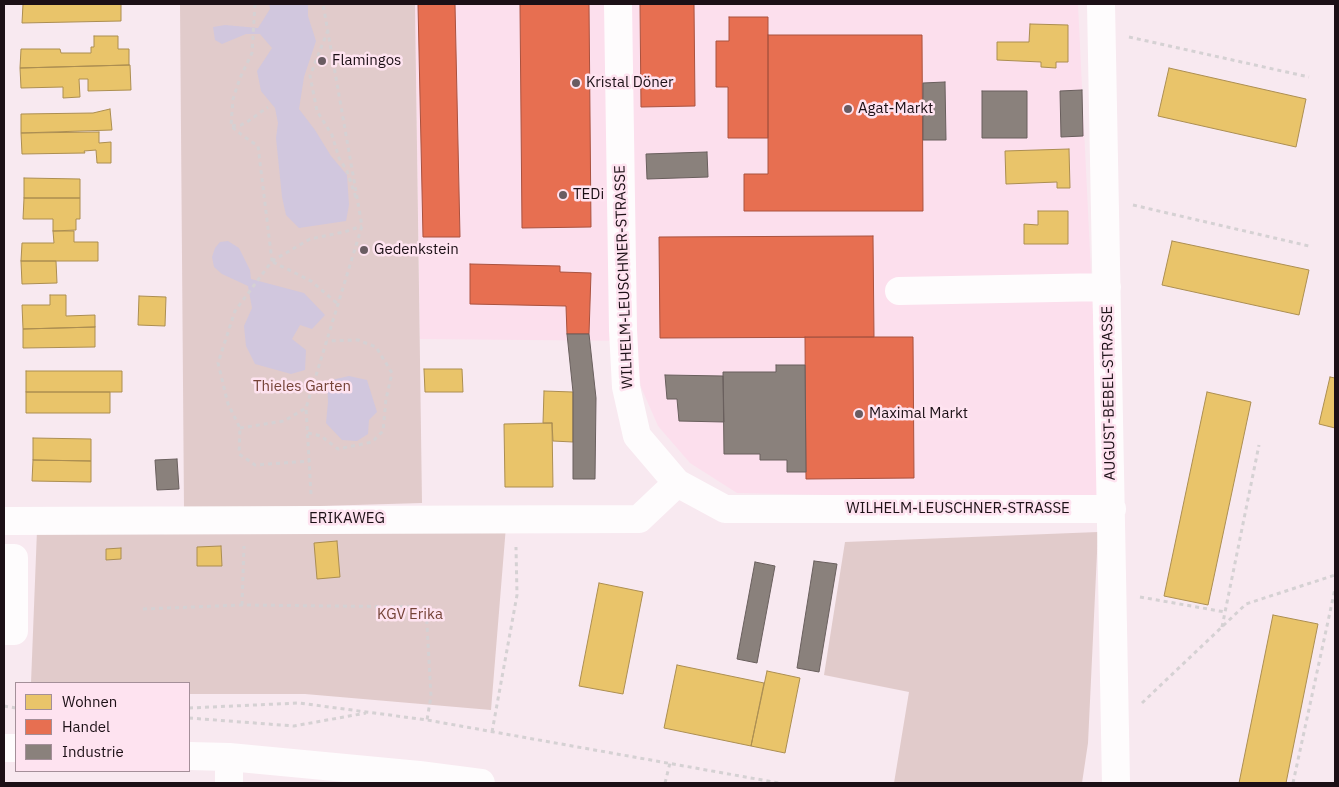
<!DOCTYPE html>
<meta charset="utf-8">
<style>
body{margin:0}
#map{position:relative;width:1339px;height:787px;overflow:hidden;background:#f8e9f0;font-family:"IBM Plex Sans",sans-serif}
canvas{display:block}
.frame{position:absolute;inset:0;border:5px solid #1c1016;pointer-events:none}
.legend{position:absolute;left:15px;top:682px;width:175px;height:90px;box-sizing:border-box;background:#fee3f0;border:1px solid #a48f99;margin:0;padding:6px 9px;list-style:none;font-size:15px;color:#1c1016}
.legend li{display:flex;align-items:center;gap:10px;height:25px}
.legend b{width:25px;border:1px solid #a48f99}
</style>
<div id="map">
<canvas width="1339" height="787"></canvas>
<div class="frame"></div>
<ul class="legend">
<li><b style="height:14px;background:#e9c46a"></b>Wohnen</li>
<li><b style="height:14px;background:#e76f51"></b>Handel</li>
<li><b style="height:14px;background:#8a817c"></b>Industrie</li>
</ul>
</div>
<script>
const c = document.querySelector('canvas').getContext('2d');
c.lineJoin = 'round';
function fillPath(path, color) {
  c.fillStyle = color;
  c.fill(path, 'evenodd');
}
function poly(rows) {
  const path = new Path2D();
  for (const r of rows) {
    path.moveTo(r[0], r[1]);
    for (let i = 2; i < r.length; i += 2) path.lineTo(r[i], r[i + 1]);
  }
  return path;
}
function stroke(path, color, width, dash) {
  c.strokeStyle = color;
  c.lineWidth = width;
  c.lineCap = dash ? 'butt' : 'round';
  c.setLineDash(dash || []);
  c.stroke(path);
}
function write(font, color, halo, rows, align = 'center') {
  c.font = font + ' "IBM Plex Sans",sans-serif';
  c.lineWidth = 5;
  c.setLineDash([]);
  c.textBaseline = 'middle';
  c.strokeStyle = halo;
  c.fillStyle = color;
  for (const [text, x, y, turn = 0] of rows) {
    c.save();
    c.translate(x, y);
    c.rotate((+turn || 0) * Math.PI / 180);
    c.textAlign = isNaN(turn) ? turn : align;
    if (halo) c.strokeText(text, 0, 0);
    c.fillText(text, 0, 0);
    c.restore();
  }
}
fillPath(poly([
 [415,4,1078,4,1102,501,737,493,690,463,658,426,641,387,634,341,420,339]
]), '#fcdfed');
fillPath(poly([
 [180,4,415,4,422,503,184,510],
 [506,526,491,710,305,694,189,694,189,683,31,683,37,530],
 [1098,532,1088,743,1082,783,894,783,909,692,824,675,845,542]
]), '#e1cbcb');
fillPath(poly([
 [269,4,308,4,308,16,316,41,304,77,299,109,315,130,331,156,347,175,349,205,346,221,299,228,286,215,282,197,276,138,278,123,275,108,261,91,257,71,272,48,260,34,246,34,222,44,215,40,213,27,225,25,258,28,270,9],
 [228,241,239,248,250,270,251,279,304,293,325,315,312,329,300,325,292,339,306,350,305,370,291,374,255,364,246,346,244,326,252,308,248,286,222,274,214,267,212,257,215,248,220,242],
 [349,376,367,380,377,412,369,420,368,434,357,441,342,440,326,423,328,402,327,381]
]), '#d1c7de');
const homes = poly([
 [23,4,121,4,121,21,22,23,23,4],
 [1030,24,1068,25,1068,62,1056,62,1056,68,1041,67,1041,62,997,60,997,42,1029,42,1030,24],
 [94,36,118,36,118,49,129,49,129,65,20,68,21,49,60,49,61,53,91,53,91,47,94,47,94,36],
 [129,65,130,65,131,90,88,91,88,79,79,79,80,97,63,98,63,87,21,88,20,68,129,65],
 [1169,68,1306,99,1296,147,1158,116,1169,68],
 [110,109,112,130,21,133,21,114,93,113,110,109],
 [99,132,99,143,111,142,111,163,97,163,96,150,84,151,85,153,22,154,21,133,99,132],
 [1069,149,1070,188,1057,188,1057,182,1006,184,1005,151,1069,149],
 [24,178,80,179,80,198,24,198,24,178],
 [24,198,80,198,80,219,76,219,76,230,53,231,53,219,23,219,24,198],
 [1038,211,1068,211,1068,244,1024,244,1024,224,1038,225,1038,211],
 [53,231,74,231,74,242,98,242,98,261,21,261,22,243,54,243,53,231],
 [1172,241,1309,270,1299,315,1162,285,1172,241],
 [21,261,56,261,57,283,22,284,21,261],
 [50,295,66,295,66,316,95,315,95,327,23,329,22,305,50,305,50,295],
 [139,296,166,297,165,326,138,325,139,296],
 [95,327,95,347,23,348,23,329,95,327],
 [424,369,462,369,463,392,425,392,424,369],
 [26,371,122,371,122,392,26,392,26,371],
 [1330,377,1335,378,1335,428,1319,424,1330,377],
 [544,391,573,392,573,442,553,441,552,423,543,423,544,391],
 [26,392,110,392,110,413,26,413,26,392],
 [1207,392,1251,402,1208,605,1164,596,1207,392],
 [552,423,553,487,505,487,504,424,552,423],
 [33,438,91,439,91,461,33,460,33,438],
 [33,460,91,461,91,482,32,481,33,460],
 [337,541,340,577,317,579,314,543,337,541],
 [221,546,222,566,197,566,197,547,221,546],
 [121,548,121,559,106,560,106,549,121,548],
 [599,583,643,592,623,694,579,686,599,583],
 [1273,615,1318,624,1286,783,1239,783,1273,615],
 [677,665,764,683,751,746,664,728,677,665],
 [767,671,800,678,785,753,751,746,767,671]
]);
fillPath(homes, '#e9c46a');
stroke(homes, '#ac8e51', 1);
const shops = poly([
 [418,4,455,4,460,237,423,237,418,4],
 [520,4,589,4,591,227,522,228,520,4],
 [640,4,694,4,695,106,641,107,640,4],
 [729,17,768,17,768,138,728,138,728,87,716,87,716,41,729,41,729,17],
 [768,35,922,35,923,211,744,211,744,174,768,174,768,35],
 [873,236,874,337,660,338,659,237,873,236],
 [470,264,560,266,560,272,591,273,589,334,567,334,566,306,470,304,470,264],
 [805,337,913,337,914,478,806,479,805,337]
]);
fillPath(shops, '#e76f51');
stroke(shops, '#aa523f', 1);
const industry = poly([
 [945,82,946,140,923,140,923,83,945,82],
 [1082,90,1083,136,1061,137,1060,91,1082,90],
 [982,91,1027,91,1027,138,982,138,982,91],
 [707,152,708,177,647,179,646,154,707,152],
 [567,334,589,334,596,398,595,479,573,479,573,392,567,334],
 [776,365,805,365,806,472,787,472,787,460,760,460,760,454,724,454,723,372,776,372,776,365],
 [665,375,723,376,724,422,679,421,677,399,667,399,665,375],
 [177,459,179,489,157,490,155,460,177,459],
 [814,561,837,564,819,672,797,668,814,561],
 [755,562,775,566,757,663,737,659,755,562]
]);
fillPath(industry, '#8a817c');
stroke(industry, '#695f5d', 1);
stroke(poly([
 [255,4,252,53,240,78,233,99,231,126,243,136,258,146,272,261,235,311,218,363,228,404,240,428,239,454,255,465,310,461],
 [328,30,310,76,317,111,332,135,339,158,347,171,356,198],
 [1129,37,1309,77],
 [232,126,241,125,247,122,268,107],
 [1133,205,1309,246],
 [272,261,310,239,344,232,362,226],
 [273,262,311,281,339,305],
 [240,428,284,421,306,408],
 [308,433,321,436,338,449,372,442,383,431,386,399,392,373,376,347,358,340,327,341],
 [311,494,306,408,362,226,323,4],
 [1140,597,1225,612],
 [242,605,244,546],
 [143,609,242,605,426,607,431,696,427,720],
 [1222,627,1259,445],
 [1142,703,1246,604,1335,575],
 [4,706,16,708],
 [189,708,299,703,427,720,779,783],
 [189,718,294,726,366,713],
 [492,732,517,595,516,547],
 [665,783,670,763],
 [1293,783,1335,589]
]), '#d5d1d3', 3, [4, 4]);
stroke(poly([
 [618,4,623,330,626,387,637,436,677,483,725,509,1112,509],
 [1101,4,1116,783],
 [899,291,1107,287],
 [4,521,639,519,677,483],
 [4,558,14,558,14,631,4,631],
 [4,748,16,748],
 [189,756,229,757,419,775,481,783],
 [229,783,229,757]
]), '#fefcfd', 28);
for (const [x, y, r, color] of [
 [322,61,5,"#695c62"],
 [576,83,5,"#695c62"],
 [848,109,5,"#695c62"],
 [563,195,5,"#695c62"],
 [364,250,5,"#695c62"],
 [859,414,5,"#695c62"]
]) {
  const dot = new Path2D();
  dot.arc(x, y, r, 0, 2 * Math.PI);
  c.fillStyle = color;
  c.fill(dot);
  stroke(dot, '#fee3f0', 2);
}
write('15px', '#1c1016', '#fee3f0', [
 ["Flamingos",332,61],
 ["Kristal Döner",586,83],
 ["Agat-Markt",858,109],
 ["TEDi",573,195],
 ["Gedenkstein",374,250],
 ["Maximal Markt",869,414]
], 'left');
write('15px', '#1c1016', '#fee3f0', [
 ["WILHELM-LEUSCHNER-STRASSE",624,277,-92],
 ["AUGUST-BEBEL-STRASSE",1109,393,-91],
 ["WILHELM-LEUSCHNER-STRASSE",958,509],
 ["ERIKAWEG",347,519]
]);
write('15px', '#754337', '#fee3f0', [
 ["Thieles Garten",302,387],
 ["KGV Erika",410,615]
]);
</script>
